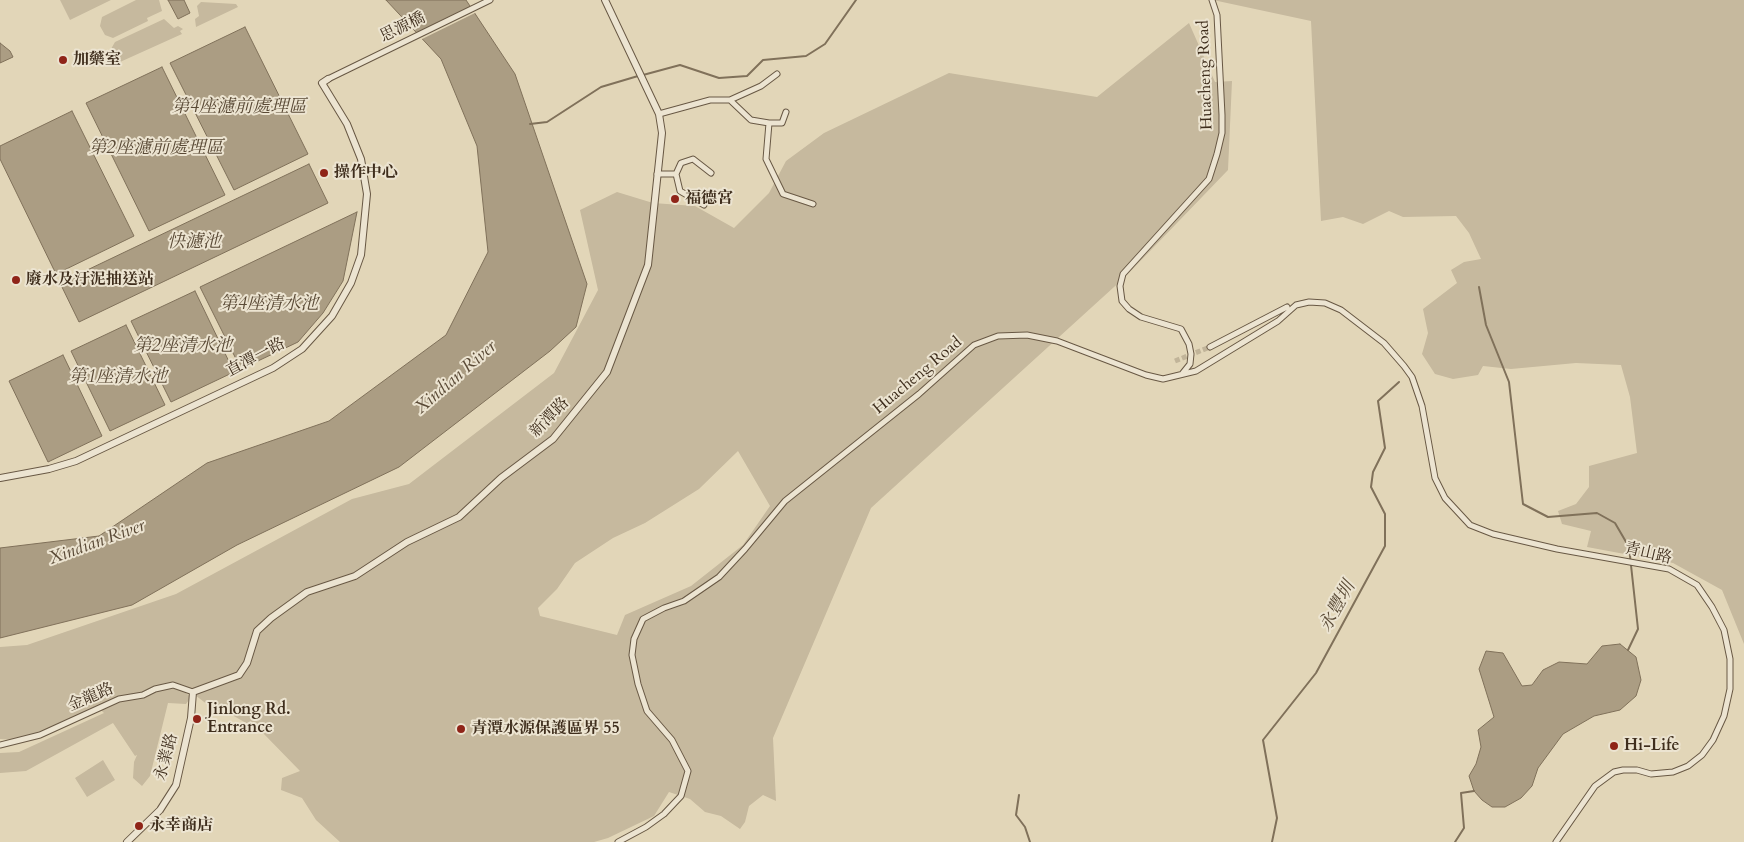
<!DOCTYPE html>
<meta charset="utf-8">
<style>
body{margin:0}
canvas{display:block;background:#e2d6b8}
</style>
<canvas width="1744" height="842"></canvas>
<script>
const c = document.querySelector('canvas').getContext('2d');
c.lineJoin = 'round';
function fillPath(path, color) {
  c.fillStyle = color;
  c.fill(path, 'evenodd');
}
function poly(rows) {
  const path = new Path2D();
  for (const r of rows) {
    path.moveTo(r[0], r[1]);
    for (let i = 2; i < r.length; i += 2) path.lineTo(r[i], r[i + 1]);
  }
  return path;
}
function stroke(path, color, width, dash) {
  c.strokeStyle = color;
  c.lineWidth = width;
  c.lineCap = dash ? 'butt' : 'round';
  c.setLineDash(dash || []);
  c.stroke(path);
}
function write(font, color, halo, rows, align = 'center') {
  c.font = font + ' Cardo,"Noto Serif TC",serif';
  c.lineWidth = 4;
  c.setLineDash([]);
  c.textBaseline = 'middle';
  c.strokeStyle = halo;
  c.fillStyle = color;
  for (const [text, x, y, turn = 0] of rows) {
    c.save();
    c.translate(x, y);
    c.rotate((+turn || 0) * Math.PI / 180);
    c.textAlign = isNaN(turn) ? turn : align;
    if (halo) c.strokeText(text, 0, 0);
    c.fillText(text, 0, 0);
    c.restore();
  }
}
fillPath(poly([
 [60,0,111,0,70,20],
 [136,0,159,0,162,11,147,18,148,21,113,38,105,35,100,26,102,17],
 [1213,0,1744,0,1744,644,1722,590,1673,563,1587,547,1591,531,1562,524,1558,511,1576,504,1589,487,1589,466,1637,453,1630,397,1621,365,1576,363,1511,369,1483,366,1478,375,1453,379,1435,374,1422,354,1428,333,1423,309,1457,283,1451,270,1464,262,1481,259,1469,233,1456,216,1403,217,1389,211,1363,224,1343,217,1321,221,1311,21],
 [201,2,236,4,238,7,196,27,195,19,199,16,197,6],
 [164,19,174,28,178,26,183,29,180,31,182,34,120,62,116,60,111,49,115,42],
 [1189,23,1215,82,1232,81,1228,170,1125,277,871,508,773,738,776,801,763,795,749,806,745,822,740,829,721,816,705,812,690,799,669,792,654,816,608,838,594,842,340,842,316,820,302,798,281,790,282,778,300,771,262,732,232,715,208,705,182,685,177,686,191,697,186,704,168,703,150,776,142,786,133,778,134,762,137,755,135,756,113,723,26,771,0,773,0,753,19,752,104,713,101,710,45,735,16,740,0,739,0,647,27,645,176,594,352,499,409,484,554,373,598,290,580,210,617,192,653,203,695,206,734,228,769,193,786,161,824,133,949,73,1097,97],
 [738,451,770,506,743,545,691,586,625,615,617,635,540,616,538,608,557,589,575,563,613,538,645,523,699,489],
 [103,760,115,780,87,797,75,778]
]), '#c6b99e');
const water = poly([
 [168,0,184,0,190,13,178,19,168,0],
 [386,0,466,0,515,74,587,284,576,327,550,351,399,467,237,545,132,605,0,638,0,548,99,536,207,463,329,421,446,335,488,252,477,146,441,59,386,0],
 [245,27,308,154,234,190,170,63,245,27],
 [0,43,10,51,13,57,0,63,0,43],
 [162,67,225,195,149,231,86,103,162,67],
 [72,111,134,236,56,274,0,159,0,146,72,111],
 [309,164,328,203,79,322,60,283,309,164],
 [357,212,343,281,323,313,298,342,241,369,200,287,357,212],
 [195,291,234,372,171,402,131,321,195,291],
 [126,325,165,405,110,431,71,351,126,325],
 [63,355,102,436,48,462,9,381,63,355],
 [1620,644,1636,657,1641,680,1636,696,1620,710,1594,716,1563,734,1538,768,1532,786,1521,798,1505,807,1492,807,1482,800,1474,791,1469,776,1476,764,1481,747,1478,730,1494,717,1479,669,1486,651,1503,653,1522,686,1532,685,1543,670,1559,662,1587,664,1602,646,1620,644]
]);
fillPath(water, '#ab9d83');
stroke(water, '#80715a', 1);
fillPath(poly([
 [473,5,477,12,420,40,414,34]
]), '#e2d6b8');
stroke(poly([
 [643,75,680,65,719,78,747,76,763,60,806,56,825,44,856,0],
 [530,124,547,122,601,87,638,76],
 [1479,287,1486,325,1509,382,1523,504,1548,517,1597,513,1615,523,1629,547,1638,629,1628,650],
 [1019,795,1016,815,1025,827,1030,842],
 [1272,842,1277,818,1263,740,1316,673,1385,546,1385,514,1371,487,1373,472,1385,448,1378,401,1399,382],
 [1455,842,1464,828,1461,793,1474,791]
]), '#80715a', 2);
stroke(poly([
 [1175,361,1210,347]
]), '#c1b499', 5, [5, 2.5]);
const minor = poly([
 [328,79,490,0],
 [730,100,761,86,777,74],
 [659,114,710,100,730,100,751,120,769,123,766,159,783,194,813,204],
 [769,123,782,123,786,112],
 [657,174,676,174,681,163,693,159,711,173],
 [676,174,680,191,704,205],
 [1210,347,1287,307],
 [1182,374,1190,364,1191,354,1189,344,1181,329,1141,317,1129,309,1122,301,1120,286,1123,274,1209,179,1217,154,1222,133,1222,115,1217,15,1212,0],
 [0,745,40,735,119,699,143,695,155,689,173,685,193,692],
 [618,842,646,827,664,814,681,796,688,771,672,740,647,711,638,684,632,655,634,639,643,619,664,608,684,601,719,577,745,549,785,501,919,394,974,345,998,336,1027,335,1057,341,1146,375,1163,379,1196,371,1278,321,1296,305,1309,302,1325,303,1341,310,1384,343,1404,366,1412,377,1422,406,1435,478,1445,498,1470,525,1493,534,1557,549,1669,569,1697,585,1712,607,1724,630,1730,659,1730,689,1724,716,1713,740,1702,755,1688,766,1673,772,1651,774,1637,770,1623,770,1614,772,1595,786,1556,842]
]);
const tertiary = poly([
 [0,478,49,469,76,461,273,368,302,349,332,316,351,283,361,255,367,194,361,159,347,124,322,83,328,79],
 [127,842,160,810,176,785,191,718,193,692,239,675,247,663,257,631,271,618,307,592,355,576,407,542,459,517,501,478,553,439,607,372,648,265,662,133,659,114,605,0]
]);
stroke(minor, '#685844', 7);
stroke(tertiary, '#685844', 8);
stroke(minor, '#ece4d1', 5);
stroke(tertiary, '#ece4d1', 6);
for (const [x, y, r, color] of [
 [63,60,5,"#8f2418"],
 [324,173,5,"#8f2418"],
 [675,199,5,"#8f2418"],
 [16,280,5,"#8f2418"],
 [197,719,5,"#8f2418"],
 [461,729,5,"#8f2418"],
 [1614,746,5,"#8f2418"],
 [139,826,5,"#8f2418"]
]) {
  const dot = new Path2D();
  dot.arc(x, y, r, 0, 2 * Math.PI);
  c.fillStyle = color;
  c.fill(dot);
  stroke(dot, '#ece4d1', 2);
}
write('16px', '#3f2e1d', '#ece4d1', [
 ["思源橋",403,28,-26],
 ["Huacheng Road",1206,75,-92],
 ["直潭一路",256,358,-28],
 ["Huacheng Road",918,376,-40],
 ["新潭路",550,418,-46],
 ["青山路",1648,554,13],
 ["金龍路",91,698,-23],
 ["永業路",167,757,-75]
]);
write('bold 16px', '#3f2e1d', '#ece4d1', [
 ["加藥室",73,60],
 ["操作中心",334,173],
 ["福德宮",685,199],
 ["廢水及汙泥抽送站",26,280],
 ["Jinlong Rd.",207,710],
 ["Entrance",207,728],
 ["青潭水源保護區界 55",471,729],
 ["Hi-Life",1624,746],
 ["永幸商店",149,826]
], 'left');
write('italic 18px', '#5a4a36', '#ece4d1', [
 ["第4座濾前處理區",239,108],
 ["第2座濾前處理區",156,149],
 ["快濾池",194,243],
 ["第4座清水池",269,305],
 ["第2座清水池",183,347],
 ["第1座清水池",118,378],
 ["Xindian River",456,378,-41],
 ["Xindian River",97,543,-20],
 ["永豐圳",1338,607,-61]
]);
</script>
